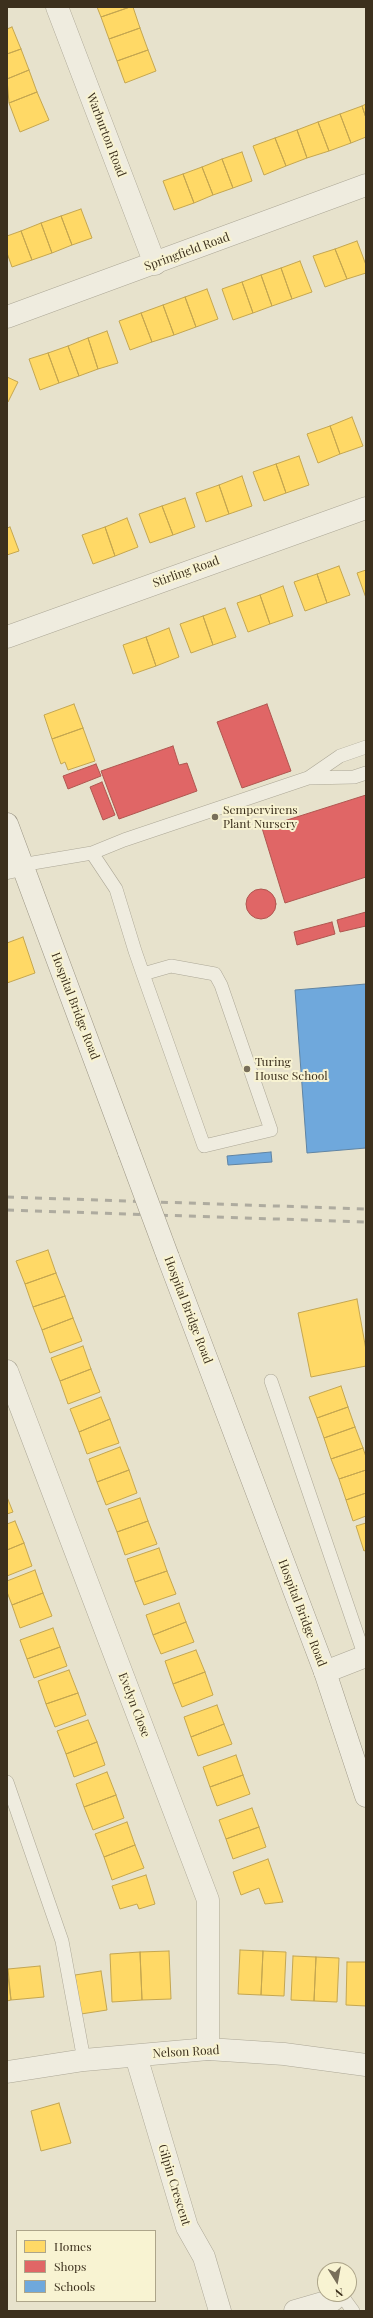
<!DOCTYPE html>
<style>
body{margin:0}
#map{position:relative;width:373px;height:2318px;overflow:hidden;background:#e7e2cc;font-family:"Playfair Display",serif}
canvas{display:block}
.frame{position:absolute;inset:0;border:8px solid #3c301d;pointer-events:none}
.legend{position:absolute;left:16px;top:2230px;width:140px;height:72px;box-sizing:border-box;background:#f8f3d2;border:1px solid #ada58a;margin:0;padding:5px 7px;list-style:none;font-size:12px;color:#3c301d}
.legend li{display:flex;align-items:center;gap:8px;height:20px}
.legend b{width:20px;border:1px solid #ada58a}
.north{position:absolute;left:317px;top:2262px;width:40px;height:40px;box-sizing:border-box;background:#f8f3d2;border:1px solid #ada58a;border-radius:50%;rotate:169deg;font-size:11px;font-weight:700;line-height:16px;text-align:center;color:#3c301d}
.north::after{content:'';display:block;margin:auto;width:14px;height:18px;background:#786e5a;clip-path:polygon(50% 0,100% 100%,50% 72%,0 100%)}
</style>
<div id="map">
<canvas width="373" height="2318"></canvas>
<div class="frame"></div>
<ul class="legend">
<li><b style="height:11px;background:#ffd966"></b>Homes</li>
<li><b style="height:11px;background:#e06666"></b>Shops</li>
<li><b style="height:11px;background:#6fa8dc"></b>Schools</li>
</ul>
<div class="north">N</div>
</div>
<script>
const c = document.querySelector('canvas').getContext('2d');
c.lineJoin = 'round';
function fillPath(path, color) {
  c.fillStyle = color;
  c.fill(path, 'evenodd');
}
function poly(rows) {
  const path = new Path2D();
  for (const r of rows) {
    if (r.length === 3) {
      path.moveTo(r[0] + r[2], r[1]);
      path.arc(r[0], r[1], r[2], 0, 2 * Math.PI);
      continue;
    }
    path.moveTo(r[0], r[1]);
    for (let i = 2; i < r.length; i += 2) path.lineTo(r[i], r[i + 1]);
  }
  return path;
}
function stroke(path, color, width, dash) {
  c.strokeStyle = color;
  c.lineWidth = width;
  c.lineCap = dash ? 'butt' : 'round';
  c.setLineDash(dash || []);
  c.stroke(path);
}
function write(font, color, halo, rows, align = 'center') {
  c.font = font + ' "Playfair Display",serif';
  c.lineWidth = 4;
  c.setLineDash([]);
  c.textBaseline = 'middle';
  c.strokeStyle = halo;
  c.fillStyle = color;
  for (const [text, x, y, turn = 0] of rows) {
    c.save();
    c.translate(x, y);
    c.rotate((+turn || 0) * Math.PI / 180);
    c.textAlign = isNaN(turn) ? turn : align;
    if (halo) c.strokeText(text, 0, 0);
    c.fillText(text, 0, 0);
    c.restore();
  }
}
const homes = poly([
 [97,7,130,7,101,17,97,7],
 [130,7,133,7,140,28,109,39,101,17,130,7],
 [12,27,21,49,7,54,7,29,12,27],
 [140,28,148,50,117,61,109,39,140,28],
 [21,49,29,70,7,79,7,54,21,49],
 [148,50,156,71,125,83,117,61,148,50],
 [29,70,37,92,9,103,7,79,29,70],
 [37,92,49,120,20,132,9,103,37,92],
 [366,104,366,118,362,106,366,104],
 [362,106,366,118,366,137,351,143,340,114,362,106],
 [340,114,351,143,329,151,318,122,340,114],
 [318,122,329,151,307,158,297,130,318,122],
 [297,130,307,158,286,166,275,138,297,130],
 [275,138,286,166,264,175,253,146,275,138],
 [242,152,252,181,233,188,222,159,242,152],
 [222,159,233,188,213,195,202,167,222,159],
 [202,167,213,195,194,203,183,174,202,167],
 [183,174,194,203,174,210,163,181,183,174],
 [81,209,92,238,72,245,61,216,81,209],
 [61,216,72,245,52,253,41,223,61,216],
 [41,223,52,253,32,260,21,231,41,223],
 [21,231,32,260,12,267,7,253,7,236,21,231],
 [357,241,366,265,366,273,347,279,335,249,357,241],
 [335,249,347,279,325,287,313,256,335,249],
 [300,261,312,292,292,299,281,268,300,261],
 [281,268,292,299,272,306,261,275,281,268],
 [261,275,272,306,253,313,242,282,261,275],
 [242,282,253,313,233,320,222,289,242,282],
 [207,289,218,319,196,327,185,297,207,289],
 [185,297,196,327,174,335,163,305,185,297],
 [163,305,174,335,152,342,141,313,163,305],
 [141,313,152,342,130,350,119,321,141,313],
 [107,331,118,363,98,369,88,338,107,331],
 [88,338,98,369,79,376,68,346,88,338],
 [68,346,79,376,59,383,48,353,68,346],
 [48,353,59,383,40,390,29,359,48,353],
 [7,377,18,382,8,402,7,402,7,377],
 [352,417,363,446,340,454,330,426,352,417],
 [330,426,340,454,318,463,307,434,330,426],
 [299,456,309,485,286,493,276,464,299,456],
 [276,464,286,493,264,501,253,472,276,464],
 [242,476,252,506,229,514,219,485,242,476],
 [219,485,229,514,206,522,196,493,219,485],
 [185,498,195,527,173,535,162,506,185,498],
 [162,506,173,535,150,543,139,514,162,506],
 [127,518,138,547,115,556,105,527,127,518],
 [10,527,19,551,7,555,7,528,10,527],
 [105,527,115,556,93,564,82,535,105,527],
 [339,566,350,595,327,603,317,574,339,566],
 [366,570,366,598,357,573,366,570],
 [317,574,327,603,305,611,294,582,317,574],
 [283,586,293,616,270,624,260,595,283,586],
 [260,595,270,624,248,632,237,603,260,595],
 [225,608,236,637,213,645,203,616,225,608],
 [203,616,213,645,191,653,180,624,203,616],
 [169,628,179,657,156,666,146,637,169,628],
 [146,637,156,666,133,674,123,645,146,637],
 [74,704,83,728,52,739,44,715,74,704],
 [83,728,95,761,68,770,65,762,61,764,52,739,83,728],
 [23,937,35,973,7,983,7,943,23,937],
 [48,1250,56,1273,25,1284,16,1261,48,1250],
 [56,1273,65,1296,33,1307,25,1284,56,1273],
 [65,1296,73,1318,42,1330,33,1307,65,1296],
 [357,1299,366,1350,366,1366,311,1377,298,1313,357,1299],
 [73,1318,82,1341,50,1353,42,1330,73,1318],
 [83,1346,91,1369,60,1381,51,1358,83,1346],
 [91,1369,100,1392,68,1404,60,1381,91,1369],
 [341,1386,348,1407,317,1418,309,1397,341,1386],
 [101,1397,110,1419,79,1432,70,1409,101,1397],
 [348,1407,355,1427,324,1438,317,1418,348,1407],
 [110,1419,119,1443,87,1454,79,1432,110,1419],
 [355,1427,363,1448,331,1459,324,1438,355,1427],
 [120,1447,129,1470,97,1482,89,1459,120,1447],
 [363,1448,366,1457,366,1470,339,1479,331,1459,363,1448],
 [129,1470,137,1493,106,1505,97,1482,129,1470],
 [366,1470,366,1493,346,1500,339,1479,366,1470],
 [366,1493,366,1516,353,1521,346,1500,366,1493],
 [7,1497,13,1512,7,1514,7,1497],
 [140,1498,148,1521,117,1532,108,1509,140,1498],
 [15,1521,24,1543,7,1550,7,1524,15,1521],
 [148,1521,157,1544,125,1555,117,1532,148,1521],
 [366,1523,366,1550,364,1551,356,1526,366,1523],
 [24,1543,32,1566,7,1576,7,1550,24,1543],
 [159,1548,167,1571,135,1582,127,1559,159,1548],
 [35,1570,43,1593,12,1605,7,1592,7,1581,35,1570],
 [167,1571,176,1594,144,1605,135,1582,167,1571],
 [43,1593,52,1616,20,1628,12,1605,43,1593],
 [179,1603,186,1622,153,1635,146,1615,179,1603],
 [186,1622,194,1642,161,1654,153,1635,186,1622],
 [53,1628,60,1647,27,1659,20,1640,53,1628],
 [60,1647,67,1666,34,1678,27,1659,60,1647],
 [196,1650,205,1672,173,1684,165,1661,196,1650],
 [69,1670,78,1693,46,1704,38,1681,69,1670],
 [205,1672,213,1695,182,1707,173,1684,205,1672],
 [78,1693,86,1715,55,1727,46,1704,78,1693],
 [217,1705,224,1724,191,1737,184,1717,217,1705],
 [88,1720,97,1742,66,1754,57,1731,88,1720],
 [224,1724,232,1744,198,1756,191,1737,224,1724],
 [97,1742,105,1765,74,1777,66,1754,97,1742],
 [236,1755,243,1775,210,1787,203,1767,236,1755],
 [107,1772,116,1795,84,1807,76,1784,107,1772],
 [243,1775,250,1794,217,1806,210,1787,243,1775],
 [116,1795,124,1818,93,1830,84,1807,116,1795],
 [252,1808,259,1827,226,1839,219,1820,252,1808],
 [127,1822,135,1845,104,1857,95,1834,127,1822],
 [259,1827,266,1847,233,1859,226,1839,259,1827],
 [135,1845,144,1868,112,1880,104,1857,135,1845],
 [268,1859,283,1902,265,1904,259,1888,241,1895,233,1872,268,1859],
 [146,1875,155,1904,139,1909,137,1904,120,1909,112,1886,146,1875],
 [240,1950,263,1951,261,1995,238,1994,240,1950],
 [169,1951,171,1999,142,2000,140,1952,169,1951],
 [263,1951,286,1952,284,1996,261,1995,263,1951],
 [140,1952,142,2000,112,2002,110,1954,140,1952],
 [293,1956,316,1957,314,2001,291,2000,293,1956],
 [316,1957,339,1958,337,2002,314,2001,316,1957],
 [347,1962,366,1962,366,2006,346,2005,347,1962],
 [40,1966,44,1997,11,2000,8,1969,40,1966],
 [7,1969,11,2000,7,2001,7,1969],
 [101,1971,107,2010,81,2014,75,1975,101,1971],
 [59,2103,71,2143,41,2151,31,2111,59,2103]
]);
fillPath(homes, '#ffd966');
stroke(homes, '#c4a650', 1);
const shops = poly([
 [267,704,291,771,242,788,217,722,267,704],
 [173,746,179,765,187,763,197,791,119,819,101,771,173,746],
 [96,764,101,776,68,789,63,776,96,764],
 [102,782,115,815,103,820,90,787,102,782],
 [366,795,366,877,285,903,262,828,366,795],
 [261,904,15],
 [366,912,366,926,340,932,337,920,366,912],
 [332,922,335,934,297,945,294,932,332,922]
]);
fillPath(shops, '#e06666');
stroke(shops, '#af5650', 1);
const schools = poly([
 [366,984,366,1148,307,1153,295,990,366,984],
 [271,1152,272,1162,228,1165,227,1156,271,1152]
]);
fillPath(schools, '#6fa8dc');
stroke(schools, '#6084a3', 1);
const service = poly([
 [308,778,354,777,366,773],
 [92,853,116,889,135,951,143,974,204,1146,271,1130,221,985,215,974,171,966,143,974],
 [21,865,92,853,124,840,308,778,340,756,366,747],
 [271,1381,366,1660],
 [7,1782,62,1941,84,2060],
 [333,2300,345,2300,353,2311]
]);
const minor = poly([
 [57,7,155,264],
 [7,317,366,185],
 [7,637,366,508],
 [7,868,21,865],
 [7,1371,208,1900,208,2049],
 [325,1672,366,1656],
 [136,2056,187,2227,204,2257,220,2311],
 [295,2311,333,2300]
]);
const tertiary = poly([
 [7,2072,84,2060,208,2049,284,2054,366,2065]
]);
const secondary = poly([
 [7,824,129,1152],
 [168,1257,325,1672,366,1796]
]);
stroke(service, '#aca796', 14);
stroke(minor, '#aca796', 23);
stroke(tertiary, '#aca796', 23);
stroke(secondary, '#9c9685', 23);
stroke(service, '#efecdf', 13);
stroke(minor, '#efecdf', 22);
stroke(tertiary, '#efecdf', 22);
stroke(secondary, '#efecdf', 22);
stroke(poly([
 [7,1197,366,1209],
 [7,1210,366,1222]
]), '#aeab9f', 3, [7, 7]);
const secondaryBridge = poly([
 [129,1152,168,1257]
]);
stroke(secondaryBridge, '#9c9685', 23, []);
stroke(secondaryBridge, '#efecdf', 22);
for (const [x, y, r, color] of [
 [215,817,4,"#786e5a"],
 [247,1069,4,"#786e5a"]
]) {
  const dot = new Path2D();
  dot.arc(x, y, r, 0, 2 * Math.PI);
  c.fillStyle = color;
  c.fill(dot);
  stroke(dot, '#f8f3d2', 1.5);
}
write('12px', '#3c301d', '#f8f3d2', [
 ["Warburton Road",106,135,69],
 ["Springfield Road",187,252,-20],
 ["Stirling Road",186,572,-20],
 ["Hospital Bridge Road",75,1006,69],
 ["Hospital Bridge Road",188,1310,69],
 ["Hospital Bridge Road",302,1613,69],
 ["Evelyn Close",134,1705,69],
 ["Nelson Road",186,2052,-3],
 ["Gilpin Crescent",174,2185,73]
]);
write('12px', '#3c301d', '#f8f3d2', [
 ["Sempervirens",223,810],
 ["Plant Nursery",223,824],
 ["Turing",255,1062],
 ["House School",255,1076]
], 'left');
</script>
